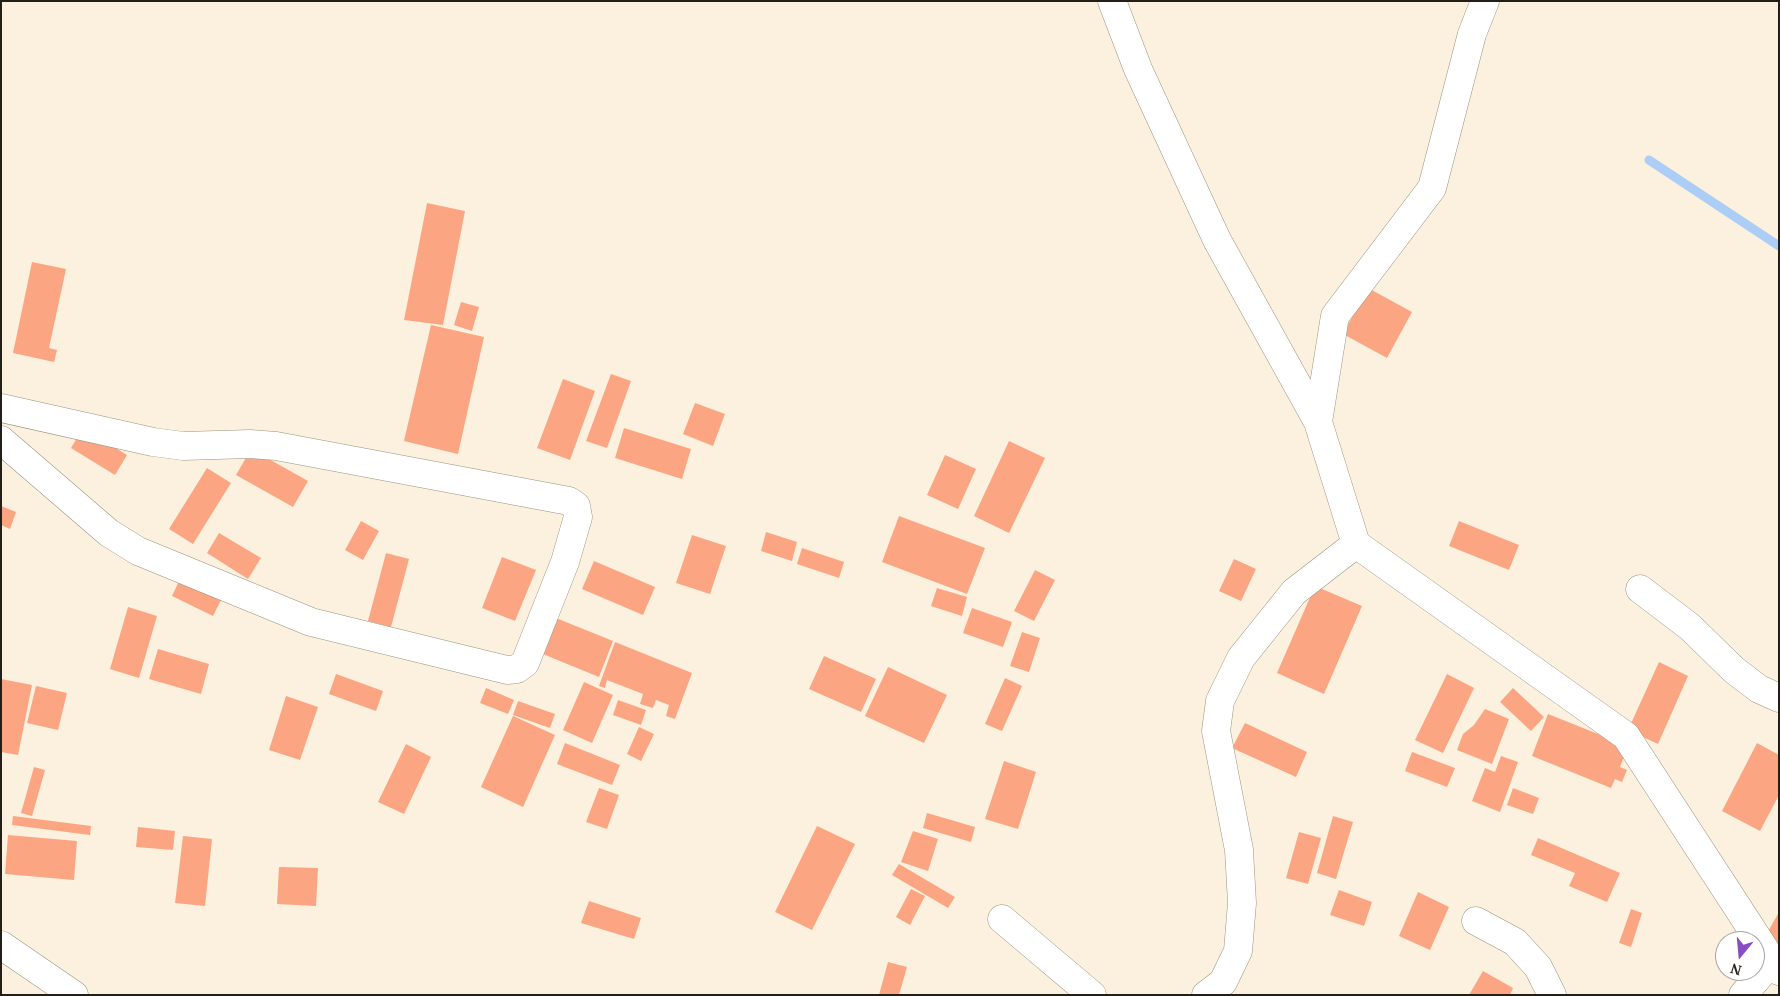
<!DOCTYPE html>
<style>
body{margin:0}
#map{position:relative;width:1780px;height:996px;overflow:hidden;background:#fbf1de;font-family:"PT Serif",serif}
canvas{display:block}
.frame{position:absolute;inset:0;border:2px solid #231f18;pointer-events:none}
.north{position:absolute;left:1715px;top:931px;width:50px;height:50px;box-sizing:border-box;background:#fff;border:1px solid #a7a5a3;border-radius:50%;rotate:197deg;font-size:14px;font-weight:700;line-height:20px;text-align:center;color:#231f18}
.north::after{content:'';display:block;margin:auto;width:18px;height:22px;background:#894dc3;clip-path:polygon(50% 0,100% 100%,50% 72%,0 100%)}
</style>
<div id="map">
<canvas width="1780" height="996"></canvas>
<div class="frame"></div>
<div class="north">N</div>
</div>
<script>
const c = document.querySelector('canvas').getContext('2d');
c.lineJoin = 'round';
function poly(rows) {
  const path = new Path2D();
  for (const r of rows) {
    path.moveTo(r[0], r[1]);
    for (let i = 2; i < r.length; i += 2) path.lineTo(r[i], r[i + 1]);
  }
  return path;
}
function stroke(path, color, width, dash) {
  c.strokeStyle = color;
  c.lineWidth = width;
  c.lineCap = dash ? 'butt' : 'round';
  c.setLineDash(dash || []);
  c.stroke(path);
}
function fillPath(path, color) {
  c.fillStyle = color;
  c.fill(path, 'evenodd');
}
stroke(poly([
 [1649,160,1779,246]
]), '#accdf6', 9);
fillPath(poly([
 [427,203,465,211,443,325,404,320],
 [32,262,66,269,49,348,57,350,54,362,13,353],
 [1368,288,1412,312,1387,358,1343,334],
 [461,302,479,307,472,331,454,325],
 [431,325,484,337,458,454,404,441],
 [611,374,631,381,607,448,586,441],
 [563,379,595,391,570,460,537,448],
 [695,403,725,414,713,446,683,434],
 [83,428,127,455,115,475,71,448],
 [624,428,691,449,682,479,615,458],
 [1009,441,1045,458,1009,533,974,516],
 [251,449,308,481,293,507,236,475],
 [945,455,976,469,958,509,927,495],
 [207,468,231,483,193,544,169,529],
 [1,506,16,512,10,529,1,525],
 [899,516,985,548,967,594,882,562],
 [361,521,379,531,363,560,345,550],
 [1459,521,1519,545,1509,570,1449,546],
 [766,532,797,542,792,561,761,551],
 [219,533,261,558,248,579,207,553],
 [692,535,726,546,710,594,676,583],
 [802,548,844,562,839,578,797,564],
 [386,553,409,559,391,627,368,621],
 [502,557,536,570,515,621,482,608],
 [1234,559,1256,569,1241,601,1219,591],
 [594,561,655,587,643,615,582,589],
 [1035,570,1055,580,1034,621,1014,611],
 [181,577,222,598,213,616,172,596],
 [1315,586,1362,606,1324,694,1277,673],
 [937,588,967,597,962,616,931,606],
 [128,607,157,616,139,678,110,669],
 [972,608,1012,622,1003,647,963,633],
 [546,614,613,641,599,677,533,650],
 [1022,632,1040,638,1029,672,1010,666],
 [615,642,692,673,675,719,666,716,669,705,656,700,653,708,640,704,643,694,607,680,605,688,599,686],
 [158,649,209,664,201,694,149,679],
 [824,656,876,679,861,712,809,689],
 [1659,662,1688,676,1658,744,1628,730],
 [888,667,947,695,924,743,865,716],
 [336,674,383,691,376,711,329,694],
 [1447,674,1474,688,1443,753,1415,740],
 [1005,678,1022,686,1002,731,985,724],
 [1,679,32,685,18,755,1,752],
 [584,682,613,695,592,743,563,730],
 [36,686,67,693,58,730,27,723],
 [486,688,514,700,508,714,480,703],
 [1513,688,1544,717,1531,731,1500,702],
 [286,696,318,707,300,760,269,750],
 [618,700,646,710,641,725,613,715],
 [518,701,555,714,550,728,513,715],
 [1485,709,1509,719,1492,764,1457,750,1463,734,1474,725],
 [1548,714,1628,746,1630,762,1623,759,1620,767,1627,770,1622,782,1615,779,1611,788,1532,756],
 [513,716,555,735,523,807,481,787],
 [1245,723,1307,752,1296,777,1232,748],
 [639,727,654,734,641,761,627,754],
 [565,743,620,765,612,785,557,764],
 [1757,743,1779,755,1779,795,1760,831,1722,811],
 [406,744,431,757,404,814,378,802],
 [1412,752,1455,768,1447,787,1405,771],
 [1501,756,1518,762,1500,812,1472,801,1485,768,1495,772],
 [1004,761,1036,772,1018,829,985,819],
 [34,767,45,770,32,816,21,813],
 [599,788,619,795,607,829,586,822],
 [1513,788,1539,798,1533,814,1507,805],
 [927,813,975,827,971,842,923,828],
 [13,816,91,826,90,835,12,825],
 [1333,816,1353,822,1336,879,1317,873],
 [817,826,855,844,812,930,775,912],
 [138,827,175,831,173,850,136,847],
 [913,831,938,839,928,871,901,862],
 [1299,832,1321,838,1308,884,1286,878],
 [8,835,77,841,74,880,5,874],
 [183,836,212,839,205,906,175,903],
 [1538,838,1620,873,1607,902,1569,886,1575,873,1531,855],
 [899,864,955,897,948,908,892,875],
 [279,867,318,868,316,906,277,904],
 [911,889,925,896,910,925,896,917],
 [1339,890,1372,902,1364,926,1330,915],
 [1418,892,1449,907,1430,950,1399,936],
 [589,901,641,918,634,939,581,923],
 [1631,909,1642,913,1631,947,1619,943],
 [1779,912,1779,944,1765,937],
 [888,962,907,967,899,995,879,995],
 [1483,971,1513,988,1510,995,1469,995]
]), '#fca582');
const minor = poly([
 [1112,1,1138,69,1217,240,1318,422],
 [1485,1,1472,34,1432,188,1335,316,1318,422,1356,544,1626,736,1779,971],
 [1,408,153,442,183,446,250,444,276,446,569,501,576,506,578,517,565,562,525,663,517,669,507,670,311,622,138,551,109,533,1,440],
 [1640,589,1690,627,1734,670,1759,689,1779,698],
 [1002,919,1092,995],
 [1476,921,1515,942,1538,967,1552,995],
 [1,945,74,995],
 [1206,995,1223,982,1238,951,1242,903,1239,850,1216,731,1220,701,1241,658,1294,592,1356,544],
 [1743,995,1772,961]
]);
stroke(minor, '#9b9381', 29);
stroke(minor, '#fff', 28);
</script>
